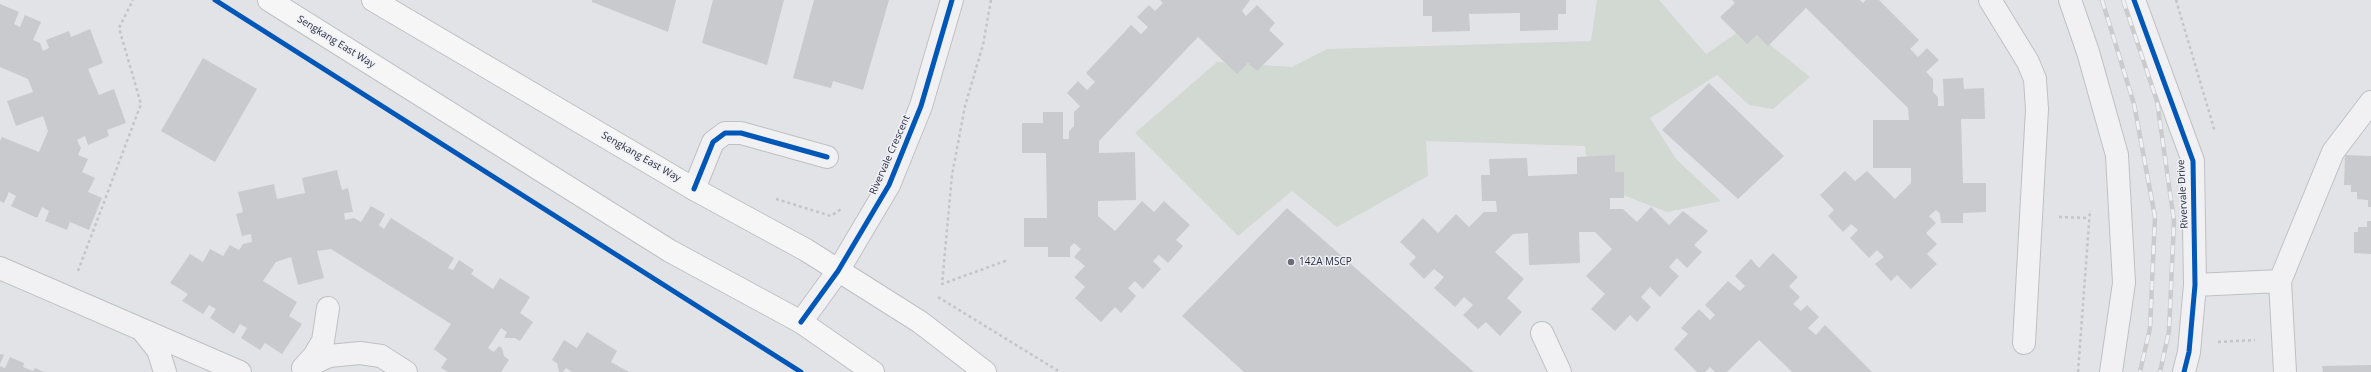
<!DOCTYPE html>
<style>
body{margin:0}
canvas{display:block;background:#e2e3e6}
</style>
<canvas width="2371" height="372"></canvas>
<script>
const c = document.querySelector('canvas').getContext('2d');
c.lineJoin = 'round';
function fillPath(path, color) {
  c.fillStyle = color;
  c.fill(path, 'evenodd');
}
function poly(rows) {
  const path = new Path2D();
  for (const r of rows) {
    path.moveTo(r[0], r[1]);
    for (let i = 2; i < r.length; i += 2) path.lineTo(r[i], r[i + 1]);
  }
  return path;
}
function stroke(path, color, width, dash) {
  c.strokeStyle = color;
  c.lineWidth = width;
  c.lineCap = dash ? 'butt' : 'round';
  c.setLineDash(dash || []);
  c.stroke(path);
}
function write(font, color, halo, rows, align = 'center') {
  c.font = font + ' "Open Sans",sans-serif';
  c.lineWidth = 3;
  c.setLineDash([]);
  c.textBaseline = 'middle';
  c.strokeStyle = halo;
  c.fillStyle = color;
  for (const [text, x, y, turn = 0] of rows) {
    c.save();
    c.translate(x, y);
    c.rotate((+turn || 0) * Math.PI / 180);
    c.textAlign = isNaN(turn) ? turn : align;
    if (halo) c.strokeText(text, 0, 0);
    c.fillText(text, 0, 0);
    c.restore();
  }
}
fillPath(poly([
 [1597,0,1659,0,1706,54,1747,26,1810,77,1773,109,1749,105,1717,75,1650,118,1676,159,1721,201,1667,212,1590,182,1585,146,1426,141,1428,176,1337,227,1292,191,1238,236,1135,133,1217,62,1292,67,1327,49,1591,41]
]), '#d1d9d2');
fillPath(poly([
 [592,0,676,0,668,32,592,2],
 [713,0,784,0,767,65,702,43],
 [814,0,889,0,863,90,833,81,831,88,793,78],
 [1160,0,1250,0,1242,11,1246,16,1257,5,1275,23,1269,30,1284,44,1257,71,1248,63,1237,74,1198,37,1099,141,1099,153,1135,152,1136,200,1098,201,1098,216,1115,231,1142,201,1154,212,1164,201,1190,225,1176,240,1183,246,1168,263,1159,255,1153,261,1161,269,1143,289,1135,281,1128,288,1136,296,1121,313,1115,307,1101,322,1075,298,1085,287,1074,277,1085,266,1074,257,1081,249,1074,243,1070,247,1070,257,1048,257,1048,247,1024,247,1024,218,1047,218,1046,153,1022,153,1022,123,1043,123,1043,112,1063,112,1063,139,1069,139,1069,131,1074,126,1074,112,1080,106,1067,93,1078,81,1087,90,1095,82,1086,73,1131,25,1141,34,1148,27,1137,17,1149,5,1155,11,1163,3],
 [1423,0,1566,0,1566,14,1558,14,1558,30,1520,31,1520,13,1469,14,1470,31,1432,32,1432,16,1423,16],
 [1732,0,1860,0,1863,3,1866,0,1879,0,1919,40,1910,49,1918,57,1927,48,1939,60,1926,72,1933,79,1933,92,1938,97,1938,106,1944,106,1943,79,1963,78,1964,89,1984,88,1985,119,1961,119,1963,183,1986,183,1986,212,1963,213,1963,223,1941,223,1940,214,1936,210,1929,216,1936,223,1926,233,1937,244,1927,254,1937,264,1911,289,1897,275,1891,281,1875,264,1884,257,1877,250,1869,258,1850,238,1858,230,1851,224,1843,232,1828,216,1834,210,1820,195,1845,171,1855,181,1867,171,1895,199,1911,183,1911,168,1873,168,1873,120,1909,120,1908,108,1806,8,1768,46,1757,35,1747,44,1720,17,1735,3],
 [0,4,19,12,14,24,20,27,25,15,41,22,33,40,40,43,43,51,49,48,46,40,69,31,71,37,90,29,103,63,88,69,99,95,114,89,126,123,107,130,109,136,88,145,85,136,77,140,81,148,78,155,88,159,82,172,95,178,88,192,102,198,89,230,70,222,67,230,45,221,49,211,42,207,37,218,11,206,16,196,9,192,4,203,0,201,0,141,2,137,39,152,48,131,43,116,16,126,7,101,33,92,28,79,0,67],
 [203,58,257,89,215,162,161,131],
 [1709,83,1784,156,1738,199,1662,130],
 [1615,155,1615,172,1624,172,1624,198,1610,198,1610,209,1623,209,1637,222,1651,207,1669,225,1683,211,1708,231,1694,245,1702,252,1687,268,1677,258,1669,267,1679,276,1660,297,1650,287,1641,297,1651,307,1637,322,1630,315,1615,331,1591,309,1605,294,1586,276,1612,249,1595,232,1579,232,1580,263,1529,265,1528,233,1513,234,1495,252,1524,279,1507,298,1522,312,1500,336,1486,322,1478,329,1463,315,1473,305,1464,297,1455,307,1434,288,1444,277,1434,269,1424,279,1409,264,1416,257,1400,242,1423,218,1438,233,1456,214,1469,227,1484,212,1497,212,1496,201,1482,201,1481,175,1490,175,1489,159,1527,158,1528,176,1577,174,1577,157],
 [2345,155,2371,156,2371,207,2368,207,2368,200,2357,199,2357,192,2351,192,2351,185,2344,185],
 [337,170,342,190,348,188,353,212,344,213,345,220,354,218,361,222,371,206,385,214,379,225,384,229,391,218,454,258,448,268,453,270,459,260,474,270,471,274,493,289,500,278,530,297,520,313,533,322,520,341,515,338,504,338,507,332,501,328,488,348,494,352,499,346,502,348,504,356,509,360,501,372,448,372,441,368,447,359,434,349,451,324,331,249,317,251,324,278,298,285,291,257,276,262,263,281,297,302,289,316,302,324,282,354,265,343,260,350,241,338,247,328,240,324,234,334,210,318,216,309,209,305,203,314,182,301,188,294,170,283,190,254,203,262,210,249,223,256,230,245,239,250,243,244,252,242,251,234,242,236,236,214,243,212,238,192,274,184,277,199,305,193,302,178],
 [1287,208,1474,372,1244,372,1182,316],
 [2367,221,2371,221,2371,254,2354,253,2354,232,2358,232,2358,227,2367,227],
 [1773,253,1798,277,1789,286,1800,297,1793,304,1801,311,1807,305,1819,317,1808,328,1816,335,1825,325,1872,372,1792,372,1759,340,1727,372,1715,372,1710,367,1705,372,1697,372,1674,349,1688,334,1681,328,1699,309,1710,320,1715,315,1705,305,1728,281,1740,291,1745,286,1735,276,1751,259,1759,268],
 [587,332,617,351,611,362,629,372,572,372,566,368,563,372,559,372,557,363,552,360,564,340,577,348],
 [0,354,4,355,0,364],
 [10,357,24,363,23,367,33,371,35,368,44,372,0,372,0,366,5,368],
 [2371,365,2371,372,2323,372,2322,366]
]), '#c9cace');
const minor = poly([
 [1990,0,2028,62,2035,79,2037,109,2024,343],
 [2070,0,2088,52,2117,155,2124,283,2111,372],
 [2134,0,2193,161,2195,285,2189,352,2184,372],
 [694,189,713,142,725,133,741,133,827,157],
 [0,268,240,372],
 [2195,285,2280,281],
 [801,322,838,271,889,185,921,106,952,0],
 [142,330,158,350,165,372],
 [1542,333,1560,372],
 [304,367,314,356,323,341,328,308],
 [303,368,329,356,360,353,381,356,406,372],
 [2285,372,2280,281,2333,152,2371,102]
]);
const major = poly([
 [269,0,670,251,801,322,873,372],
 [373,0,694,189,806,250,920,322,985,372]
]);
stroke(minor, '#bfc0c3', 24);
stroke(major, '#bec0c4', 24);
stroke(poly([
 [991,0,983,45,965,106,952,175,942,284,1008,260],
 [2176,0,2215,132],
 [776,199,831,216,841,209],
 [2059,217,2089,218],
 [78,271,141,104,119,28,133,0],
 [938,297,1060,372],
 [2218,342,2255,340],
 [2078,372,2090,210]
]), '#c4c4c9', 2.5, [3, 3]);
stroke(minor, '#f1f1f4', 22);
stroke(major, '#f6f6f6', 22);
const rail = poly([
 [2102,0,2134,104,2155,217,2150,328,2140,372],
 [2123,0,2157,101,2174,221,2169,331,2160,372]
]);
stroke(rail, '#cbcbce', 4.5);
stroke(rail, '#eff1f6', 3, [9]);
stroke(poly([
 [215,0,801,372],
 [2134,0,2193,161,2195,285,2189,352,2184,372],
 [694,189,713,142,725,133,741,133,827,157],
 [801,322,838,271,889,185,921,106,952,0]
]), '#0057b8', 5);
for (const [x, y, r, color] of [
 [1291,262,4,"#6a6d79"]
]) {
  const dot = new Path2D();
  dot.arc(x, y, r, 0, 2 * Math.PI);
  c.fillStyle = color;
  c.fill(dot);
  stroke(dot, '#eff1f6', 1.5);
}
write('10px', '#2a2d3e', '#eff1f6', [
 ["Sengkang East Way",336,42,32],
 ["Rivervale Crescent",890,155,-66],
 ["Sengkang East Way",641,157,30],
 ["Rivervale Drive",2183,194,-93]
]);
write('10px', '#2a2d3e', '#eff1f6', [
 ["142A MSCP",1299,262]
], 'left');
</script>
